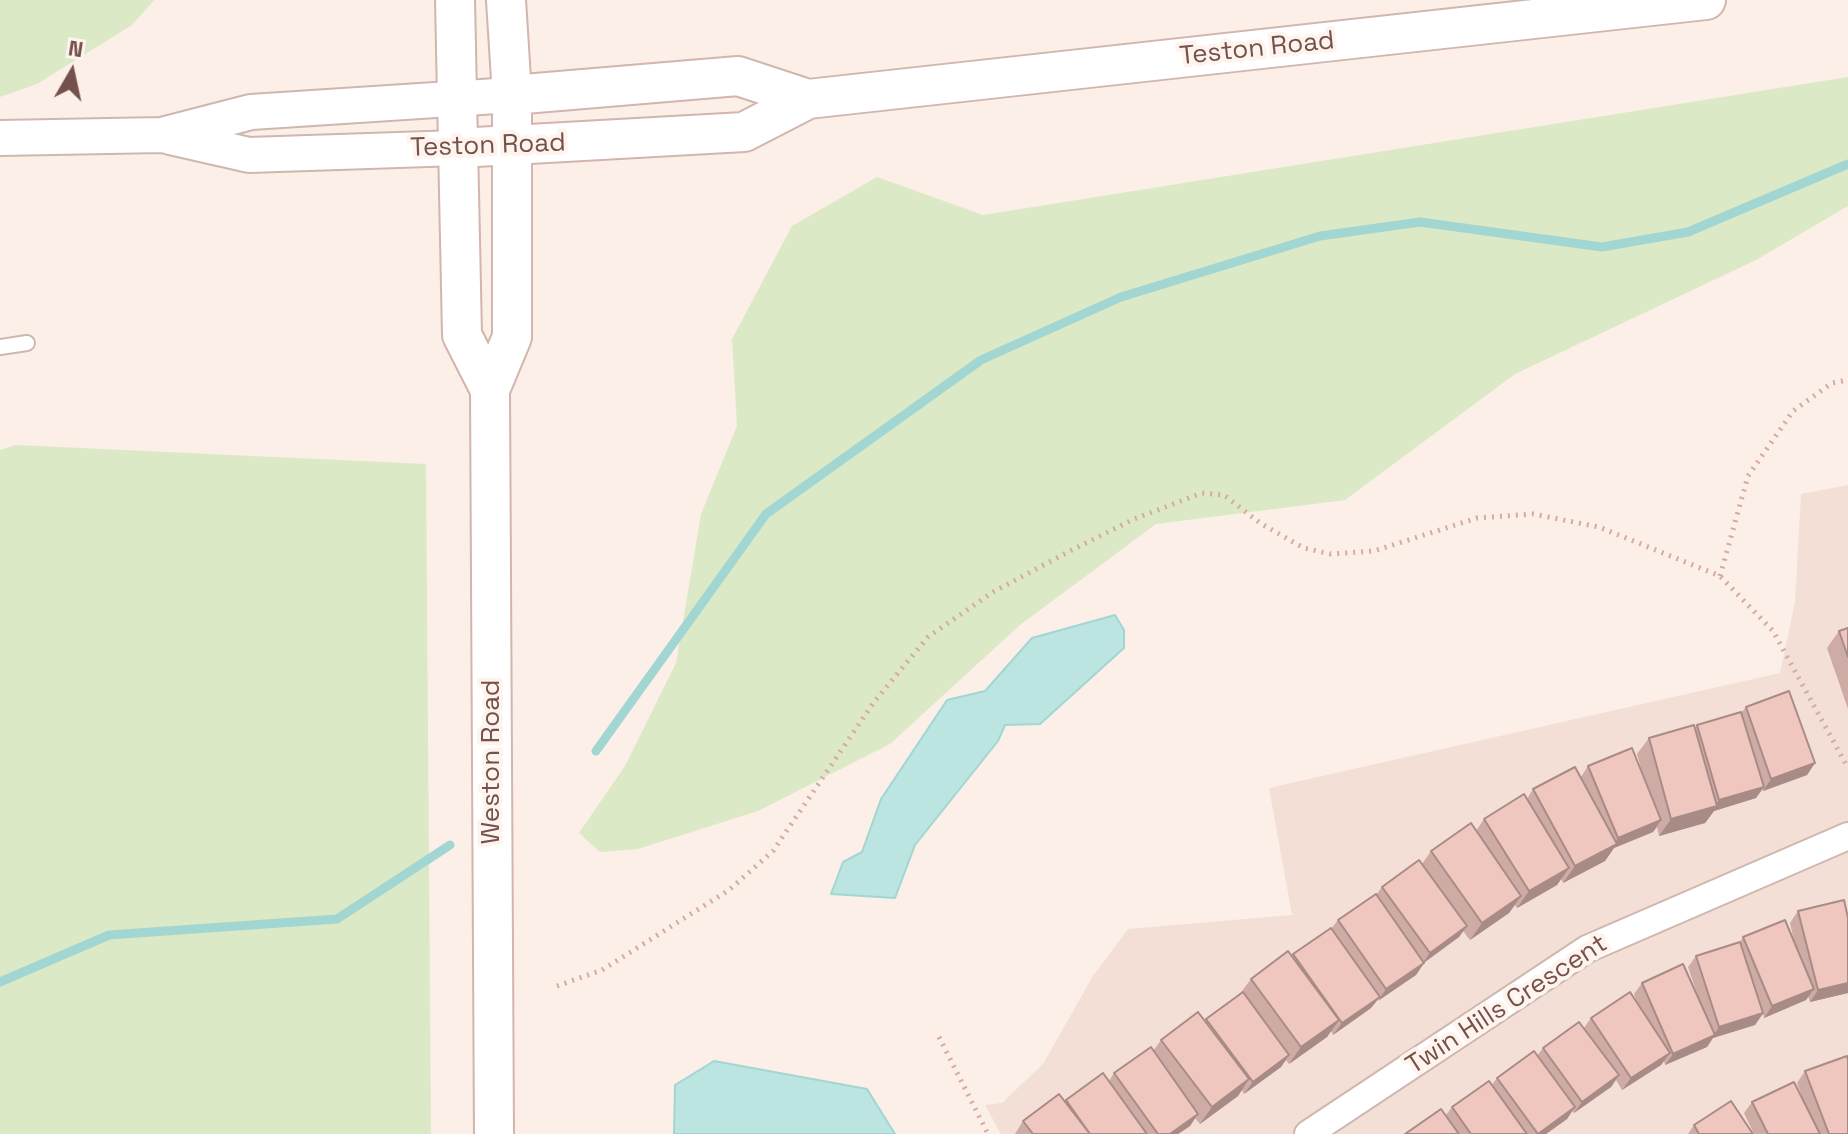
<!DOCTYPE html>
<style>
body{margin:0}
#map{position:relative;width:1848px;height:1134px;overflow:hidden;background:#fcefe7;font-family:"Space Grotesk",sans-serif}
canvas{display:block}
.north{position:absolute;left:32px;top:32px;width:80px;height:80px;-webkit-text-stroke:6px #fef4ed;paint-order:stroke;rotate:9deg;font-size:22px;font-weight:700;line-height:32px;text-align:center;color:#75514c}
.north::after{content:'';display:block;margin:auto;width:28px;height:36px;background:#75514c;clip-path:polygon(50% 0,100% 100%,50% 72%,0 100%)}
</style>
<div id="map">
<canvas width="1848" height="1134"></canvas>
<div class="north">N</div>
</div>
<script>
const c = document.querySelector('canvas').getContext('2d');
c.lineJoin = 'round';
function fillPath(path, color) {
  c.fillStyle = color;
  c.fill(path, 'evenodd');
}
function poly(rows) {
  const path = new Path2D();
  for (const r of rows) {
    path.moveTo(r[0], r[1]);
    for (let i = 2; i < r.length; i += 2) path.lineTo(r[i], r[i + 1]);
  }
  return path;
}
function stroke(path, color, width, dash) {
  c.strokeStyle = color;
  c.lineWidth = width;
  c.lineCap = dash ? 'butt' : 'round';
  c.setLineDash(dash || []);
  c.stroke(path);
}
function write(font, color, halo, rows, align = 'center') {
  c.font = font + ' "Space Grotesk",sans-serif';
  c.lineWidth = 8;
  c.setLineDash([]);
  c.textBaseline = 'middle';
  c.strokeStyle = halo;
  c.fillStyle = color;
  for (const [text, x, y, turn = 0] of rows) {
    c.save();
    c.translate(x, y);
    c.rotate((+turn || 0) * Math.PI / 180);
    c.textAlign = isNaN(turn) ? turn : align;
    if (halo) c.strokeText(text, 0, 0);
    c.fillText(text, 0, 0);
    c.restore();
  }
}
fillPath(poly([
 [1848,485,1848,1134,1001,1134,985,1105,1002,1103,1043,1064,1093,976,1128,929,1292,915,1269,788,1780,673,1795,602,1801,494]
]), '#f3dfd5');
fillPath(poly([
 [0,0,154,0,132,25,37,84,0,97],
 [1848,77,1848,206,1756,260,1515,374,1345,500,1156,524,1020,625,890,744,758,811,638,849,600,852,579,833,625,766,676,663,701,514,737,426,732,339,792,226,877,177,983,215],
 [16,445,426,464,431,1134,0,1134,0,450]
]), '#dce9c6');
const water = poly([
 [1115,615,1124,630,1124,648,1040,724,1005,725,998,741,915,845,895,898,831,894,843,862,862,852,881,799,947,700,985,691,1032,638,1115,615],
 [714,1061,867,1089,895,1134,674,1134,675,1085,714,1061]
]);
fillPath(water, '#bce5e1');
stroke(water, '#a2d6d2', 2);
stroke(poly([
 [596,751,766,514,981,360,1121,297,1320,236,1420,222,1602,247,1688,232,1848,164],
 [0,982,109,935,337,919,450,845]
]), '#a2d6d2', 9);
const service = poly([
 [0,347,27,343]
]);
const minor = poly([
 [1308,1134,1587,949,1848,836]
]);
const tertiary = poly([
 [170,137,249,155,458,148],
 [0,138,162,135,251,112,512,95]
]);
const secondary = poly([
 [455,0,462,335,490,390],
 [512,95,738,76,808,99],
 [458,148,744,132,808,99,1706,0],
 [494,1134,490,390,512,337,512,95,506,0]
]);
stroke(service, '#cfb7b0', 18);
stroke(minor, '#cfb7b0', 30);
stroke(tertiary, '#cfb7b0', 38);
stroke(secondary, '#d2b5ae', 42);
stroke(poly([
 [1720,576,1748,476,1793,411,1832,383,1848,380],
 [557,986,602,970,729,890,773,851,874,702,928,637,993,592,1068,552,1134,519,1202,493,1224,495,1260,523,1304,548,1331,554,1374,551,1477,518,1533,514,1599,527,1720,576,1773,631,1848,768],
 [939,1037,988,1134]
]), '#d5aaa2', 5, [2, 6]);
stroke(service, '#fff', 14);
stroke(minor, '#fff', 26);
stroke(tertiary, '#fff', 34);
stroke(secondary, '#fff', 38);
fillPath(poly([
 [1848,628,1848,709,1827,648,1839,631],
 [1746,707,1815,763,1807,775,1763,791,1762,789,1756,798,1714,811,1705,823,1659,836,1657,827,1653,832,1614,848,1605,861,1563,883,1561,879,1557,885,1517,908,1515,905,1509,913,1470,940,1463,931,1459,937,1424,963,1416,975,1377,1000,1371,1008,1333,1035,1331,1031,1327,1037,1289,1064,1286,1060,1281,1067,1244,1094,1242,1090,1238,1096,1200,1124,1195,1118,1190,1126,1178,1134,1015,1134,1023,1121,1066,1100,1109,1081,1114,1073,1153,1051,1161,1040,1205,1021,1239,995,1251,979,1292,956,1332,928,1338,920,1376,895,1382,887,1422,864,1431,851,1476,831,1484,819,1527,799,1533,789,1581,777,1588,766,1642,772,1637,754,1649,738,1695,728,1697,725,1741,713],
 [1798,911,1848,918,1848,993,1810,1002,1808,996,1806,1000,1764,1018,1763,1014,1755,1025,1713,1038,1707,1047,1665,1065,1664,1061,1661,1065,1622,1090,1616,1080,1611,1087,1574,1113,1572,1111,1567,1119,1546,1134,1405,1134,1446,1115,1452,1107,1492,1085,1497,1078,1537,1056,1543,1048,1584,1028,1591,1018,1638,1005,1634,994,1642,983,1698,997,1688,967,1696,956,1740,942,1743,937,1795,945,1790,923],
 [1805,1071,1848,1134,1754,1134,1744,1113,1752,1102,1804,1102,1797,1083],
 [1694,1125,1753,1134,1688,1134]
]), '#ceaba4');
fillPath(poly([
 [1815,763,1807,775,1763,791,1771,779],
 [1764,787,1756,798,1714,811,1705,823,1659,836,1671,819,1714,807,1719,800],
 [1661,820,1653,832,1614,848,1605,861,1563,883,1575,866,1612,847,1618,838],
 [1569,868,1557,885,1517,908,1529,891],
 [1521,896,1509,913,1470,940,1482,923],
 [1467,926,1459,937,1422,964,1430,953],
 [1424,963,1416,975,1378,1001,1386,989],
 [1848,983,1848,993,1810,1002,1818,990],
 [1814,989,1806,1000,1764,1018,1772,1006],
 [1380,997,1371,1008,1333,1035,1342,1023],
 [1763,1013,1755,1025,1713,1038,1707,1047,1665,1065,1673,1054,1713,1036,1719,1027],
 [1339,1020,1327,1037,1289,1064,1301,1047],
 [1670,1053,1661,1065,1622,1090,1631,1078],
 [1289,1055,1281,1067,1244,1094,1253,1082],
 [1619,1075,1611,1087,1574,1113,1582,1102],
 [1249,1079,1238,1096,1200,1124,1212,1107],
 [1575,1107,1567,1119,1546,1134,1538,1134],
 [1198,1114,1190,1126,1178,1134,1170,1134]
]), '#a88b86');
const building = poly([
 [1848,628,1848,657,1839,631,1848,628],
 [1789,691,1815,763,1771,779,1746,707,1789,691],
 [1741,712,1764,787,1719,800,1697,725,1741,712],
 [1694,725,1717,806,1671,819,1649,738,1694,725],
 [1632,748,1661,820,1618,838,1588,766,1632,748],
 [1575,767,1617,844,1575,866,1533,789,1575,767],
 [1524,794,1569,868,1529,891,1484,819,1524,794],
 [1471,823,1521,896,1482,923,1431,851,1471,823],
 [1419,860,1467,926,1430,953,1382,887,1419,860],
 [1376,894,1424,963,1386,989,1338,920,1376,894],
 [1844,900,1848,918,1848,983,1818,990,1798,911,1844,900],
 [1785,920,1814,989,1772,1006,1743,937,1785,920],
 [1331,928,1380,997,1342,1023,1293,954,1331,928],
 [1740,942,1763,1013,1719,1027,1696,956,1740,942],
 [1288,951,1339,1020,1301,1047,1251,979,1288,951],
 [1683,964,1715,1035,1673,1054,1642,983,1683,964],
 [1243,992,1289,1055,1253,1082,1206,1019,1243,992],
 [1630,992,1670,1053,1631,1078,1591,1018,1630,992],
 [1198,1012,1249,1079,1212,1107,1161,1040,1198,1012],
 [1579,1022,1619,1075,1582,1102,1543,1048,1579,1022],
 [1151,1047,1198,1114,1170,1134,1158,1134,1114,1073,1151,1047],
 [1534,1051,1575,1107,1538,1134,1497,1078,1534,1051],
 [1847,1056,1848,1060,1848,1134,1829,1134,1805,1071,1847,1056],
 [1103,1073,1147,1134,1090,1134,1066,1100,1103,1073],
 [1489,1081,1527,1134,1471,1134,1452,1107,1489,1081],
 [1794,1082,1820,1134,1768,1134,1752,1102,1794,1082],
 [1059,1094,1090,1134,1033,1134,1023,1121,1059,1094],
 [1731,1101,1753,1134,1699,1134,1694,1125,1731,1101],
 [1441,1109,1459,1134,1405,1134,1441,1109]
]);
fillPath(building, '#f0c7bf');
stroke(building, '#a88b86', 2);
write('26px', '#75514c', '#fef4ed', [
 ["Teston Road",1257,49,-6],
 ["Teston Road",488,146,-2],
 ["Weston Road",492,762,-90],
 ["Twin Hills Crescent",1507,1005,-33]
]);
</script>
